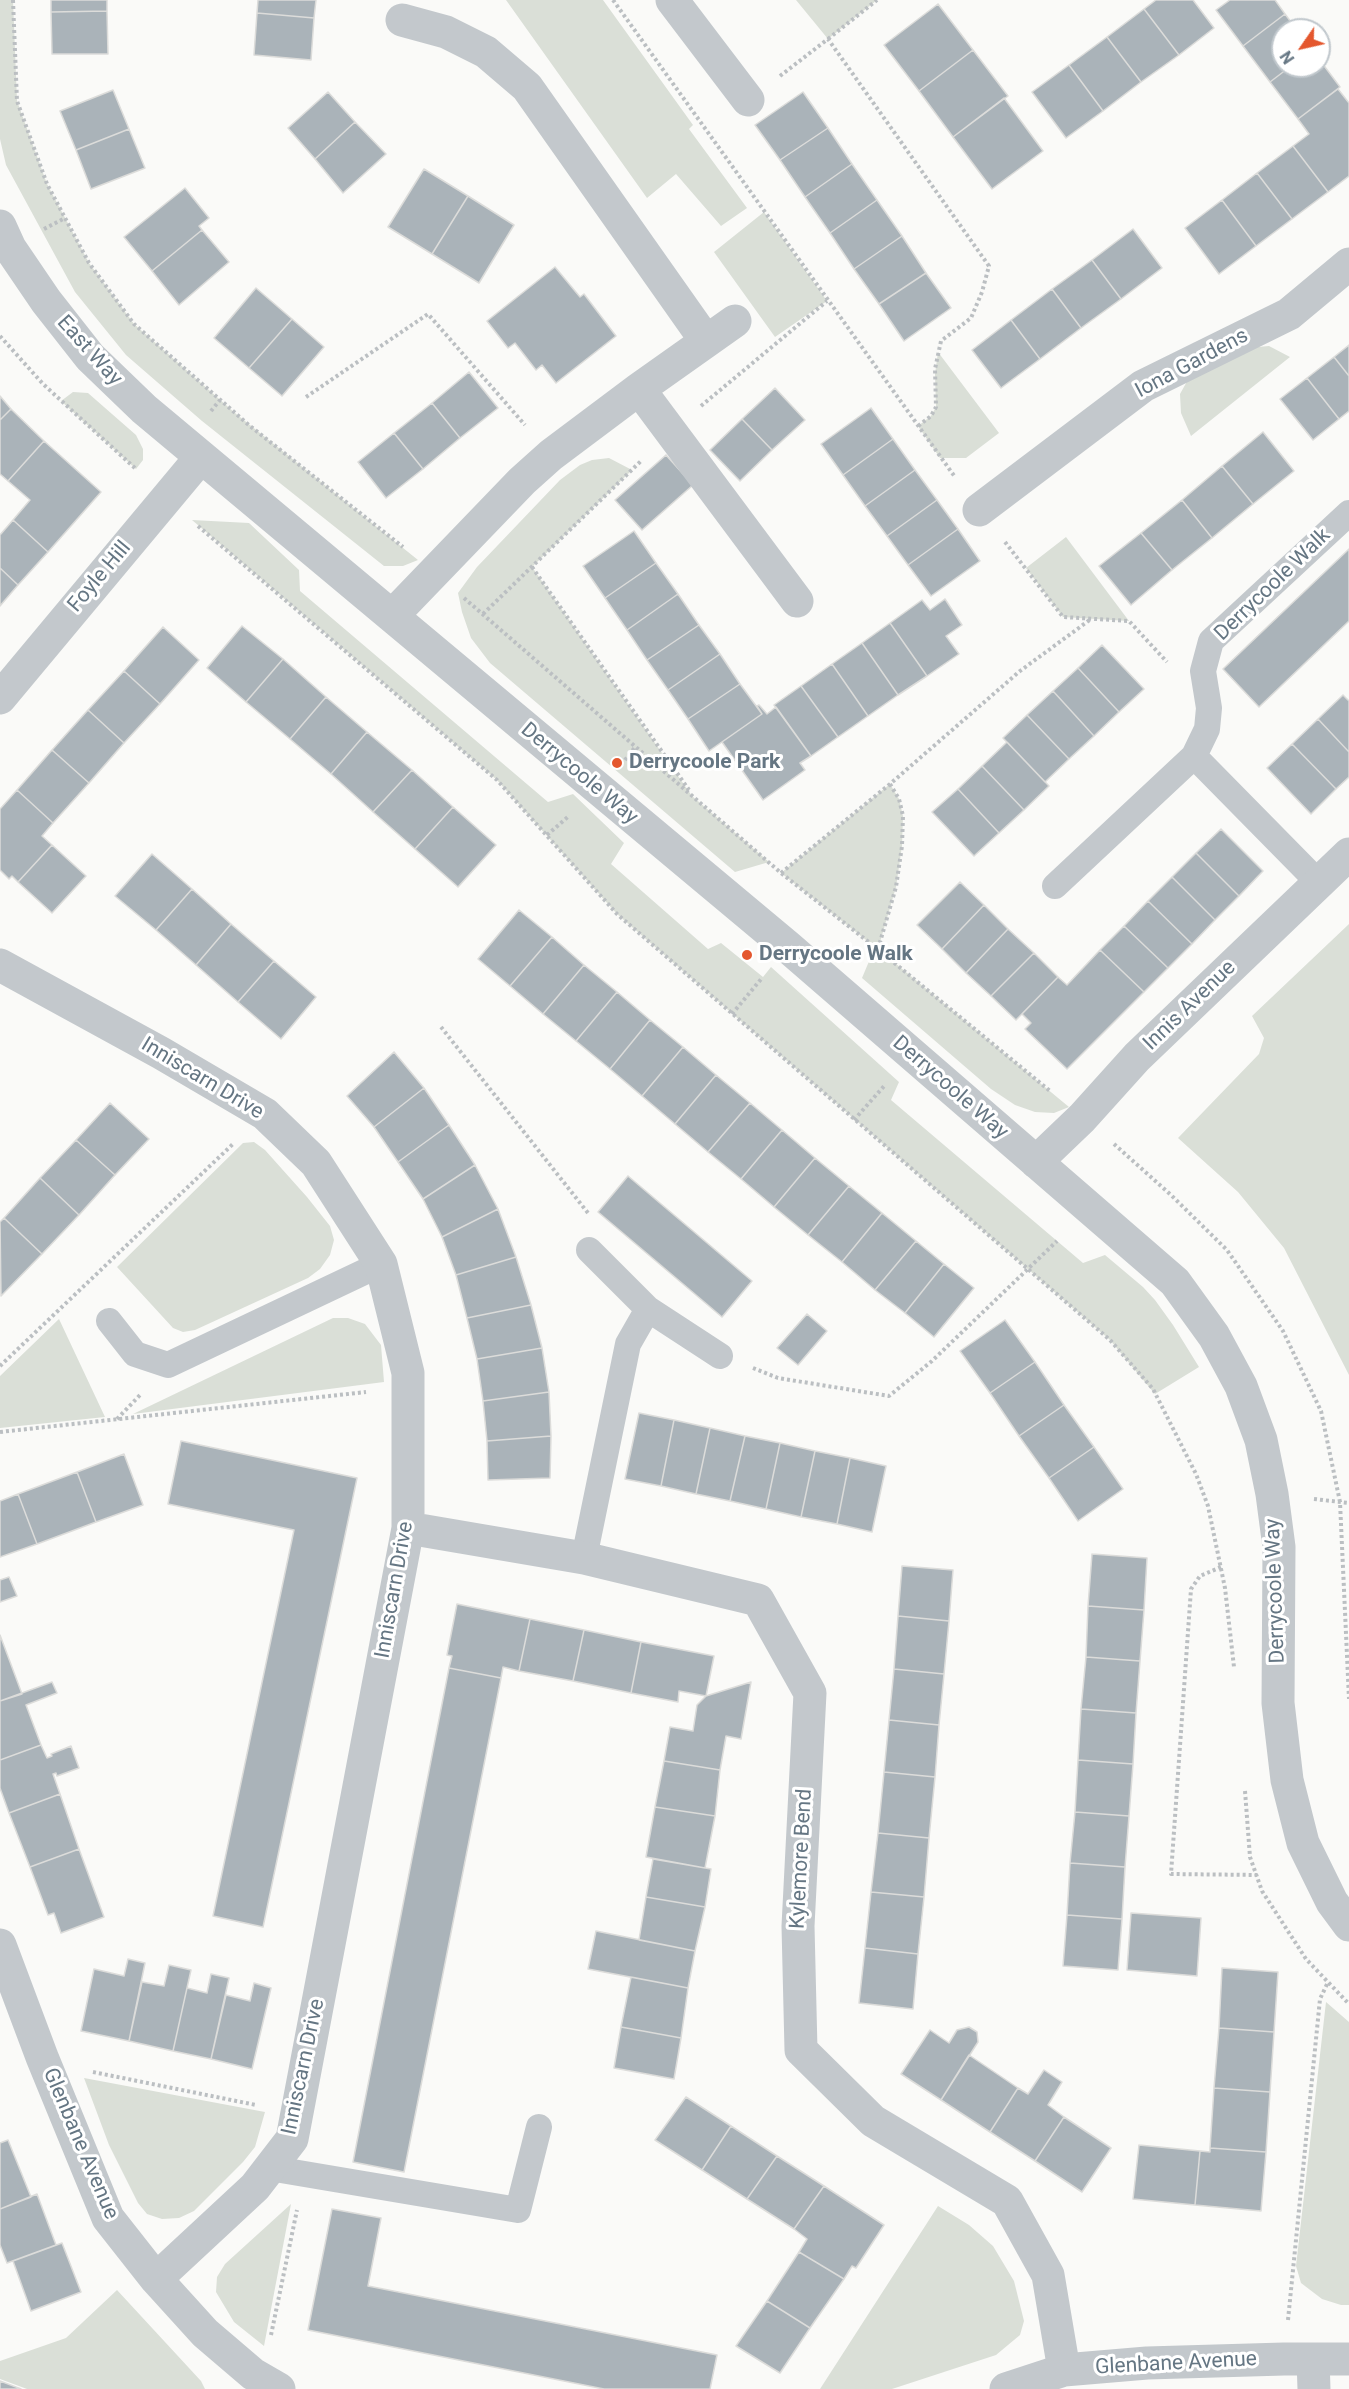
<!DOCTYPE html>
<style>
body{margin:0}
#map{position:relative;width:1349px;height:2389px;overflow:hidden;background:#fafaf8;font-family:Roboto,sans-serif}
canvas{display:block}
.north{position:absolute;left:1271px;top:18px;width:60px;height:60px;box-sizing:border-box;background:#fff;border:2px solid #c1c8cd;border-radius:50%;rotate:236deg;font-size:16px;font-weight:700;line-height:24px;text-align:center;color:#657683}
.north::after{content:'';display:block;margin:auto;width:21px;height:27px;background:#e4572e;clip-path:polygon(50% 0,100% 100%,50% 72%,0 100%)}
</style>
<div id="map">
<canvas width="1349" height="2389"></canvas>
<div class="north">N</div>
</div>
<script>
const c = document.querySelector('canvas').getContext('2d');
c.lineJoin = 'round';
function fillPath(path, color) {
  c.fillStyle = color;
  c.fill(path, 'evenodd');
}
function poly(rows) {
  const path = new Path2D();
  for (const r of rows) {
    path.moveTo(r[0], r[1]);
    for (let i = 2; i < r.length; i += 2) path.lineTo(r[i], r[i + 1]);
  }
  return path;
}
function stroke(path, color, width, dash) {
  c.strokeStyle = color;
  c.lineWidth = width;
  c.lineCap = dash ? 'butt' : 'round';
  c.setLineDash(dash || []);
  c.stroke(path);
}
function write(font, color, halo, rows, align = 'center') {
  c.font = font + ' Roboto,sans-serif';
  c.lineWidth = 6;
  c.setLineDash([]);
  c.textBaseline = 'middle';
  c.strokeStyle = halo;
  c.fillStyle = color;
  for (const [text, x, y, turn = 0] of rows) {
    c.save();
    c.translate(x, y);
    c.rotate((+turn || 0) * Math.PI / 180);
    c.textAlign = isNaN(turn) ? turn : align;
    if (halo) c.strokeText(text, 0, 0);
    c.fillText(text, 0, 0);
    c.restore();
  }
}
fillPath(poly([
 [0,0,13,0,17,101,47,184,89,263,134,324,235,413,418,560,403,566,384,566,202,421,126,355,75,292,6,165,0,139],
 [506,0,603,0,693,125,689,129,747,208,721,226,676,174,647,198],
 [796,0,877,0,828,39],
 [764,212,827,301,775,337,714,252],
 [1269,346,1290,357,1191,436,1181,413,1180,394,1190,376,1246,348],
 [938,352,999,433,966,458,940,458,918,426,931,416,936,407,935,374],
 [73,392,88,393,136,435,143,449,143,460,136,469,61,401],
 [609,458,632,470,532,567,692,796,769,862,735,872,490,663,471,638,462,612,458,593,477,567,560,480,580,465,592,460],
 [192,520,249,523,299,570,300,591,548,802,573,794,624,843,611,864,708,949,721,943,763,977,771,967,899,1082,891,1100,1083,1263,1105,1255,1143,1287,1155,1300,1173,1325,1199,1367,1155,1394,1110,1340,617,914,497,780],
 [1066,537,1129,621,1063,617,1026,568],
 [890,784,899,799,903,816,902,846,896,887,878,949,1069,1107,1054,1113,1035,1112,1015,1105,991,1089,862,978,875,947,781,873],
 [1349,924,1349,1375,1284,1248,1238,1192,1178,1138,1259,1054,1264,1038,1252,1016],
 [254,1142,265,1150,307,1197,330,1226,334,1240,330,1255,320,1269,308,1278,195,1330,183,1332,173,1328,117,1267,243,1143],
 [333,1318,348,1318,365,1324,381,1345,384,1382,133,1414],
 [59,1319,105,1417,0,1428,0,1376],
 [1326,2002,1349,2022,1349,2305,1341,2305,1322,2299,1301,2283,1296,2266],
 [84,2078,265,2112,255,2147,243,2162,194,2211,179,2218,162,2219,147,2214,138,2203,109,2145],
 [291,2204,264,2346,234,2322,216,2292,217,2277,225,2264],
 [938,2206,969,2225,993,2246,1014,2281,1024,2321,1020,2335,996,2355,892,2389,820,2389],
 [117,2290,201,2381,205,2389,27,2389,0,2379,0,2361,66,2338]
]), '#dadfd7');
const building = poly([
 [51,0,107,0,107,11,51,12,51,0],
 [258,0,316,0,314,18,257,13,258,0],
 [1156,0,1193,0,1214,28,1179,55,1144,9,1156,0],
 [1230,0,1275,0,1285,14,1243,46,1216,10,1230,0],
 [938,4,973,50,919,91,884,45,938,4],
 [1144,9,1179,55,1141,82,1107,37,1144,9],
 [107,11,108,54,52,54,51,12,107,11],
 [257,13,314,18,311,60,254,55,257,13],
 [1285,14,1297,30,1283,30,1283,66,1291,66,1270,82,1243,46,1285,14],
 [1107,37,1141,82,1103,111,1069,65,1107,37],
 [973,50,1008,96,953,137,919,91,973,50],
 [1319,59,1340,87,1298,119,1270,82,1291,66,1319,66,1319,59],
 [1069,65,1103,111,1066,138,1032,92,1069,65],
 [1338,89,1349,103,1349,176,1328,192,1293,146,1309,134,1298,119,1338,89],
 [113,90,129,129,76,150,60,111,113,90],
 [328,92,355,122,315,159,288,128,328,92],
 [803,92,828,128,780,160,755,125,803,92],
 [1004,98,1043,151,992,189,953,137,1004,98],
 [355,122,386,154,343,193,315,159,355,122],
 [828,128,852,164,805,197,780,160,828,128],
 [129,129,145,168,91,189,76,150,129,129],
 [1293,146,1328,192,1292,219,1257,173,1293,146],
 [852,164,877,200,830,233,805,197,852,164],
 [424,169,468,196,432,254,388,227,424,169],
 [1257,173,1292,219,1256,246,1222,200,1257,173],
 [185,188,209,218,199,226,202,230,152,271,124,237,185,188],
 [468,196,514,225,479,283,432,254,468,196],
 [877,200,902,236,854,269,830,233,877,200],
 [1222,200,1256,246,1219,274,1185,228,1222,200],
 [1133,229,1162,268,1121,299,1092,260,1133,229],
 [202,230,229,262,179,305,152,271,202,230],
 [902,236,926,273,879,304,854,269,902,236],
 [1092,260,1121,299,1081,328,1052,289,1092,260],
 [555,267,580,297,584,294,616,336,556,383,542,365,536,370,515,343,508,348,487,321,555,267],
 [926,273,951,308,904,341,879,304,926,273],
 [256,288,292,319,249,368,214,338,256,288],
 [1052,289,1081,328,1040,359,1011,320,1052,289],
 [292,319,324,347,282,396,249,368,292,319],
 [1011,320,1040,359,1001,388,972,350,1011,320],
 [1349,345,1349,376,1334,357,1349,345],
 [1334,357,1349,376,1349,411,1339,419,1307,378,1334,357],
 [469,372,498,408,460,438,432,403,469,372],
 [1307,378,1339,419,1313,440,1280,399,1307,378],
 [775,388,805,420,772,450,742,419,775,388],
 [0,396,11,409,0,420,0,396],
 [432,403,460,438,423,469,394,433,432,403],
 [871,408,893,439,843,475,821,444,871,408],
 [11,409,44,441,8,481,0,474,0,420,11,409],
 [742,419,772,450,740,481,710,450,742,419],
 [1263,432,1294,471,1253,504,1222,466,1263,432],
 [394,433,423,469,386,498,358,462,394,433],
 [893,439,915,470,865,506,843,475,893,439],
 [44,441,101,492,48,552,13,520,30,500,8,481,44,441],
 [666,455,693,485,642,530,615,500,666,455],
 [1222,466,1253,504,1212,538,1182,500,1222,466],
 [915,470,937,500,887,536,865,506,915,470],
 [937,500,958,529,908,565,887,536,937,500],
 [1182,500,1212,538,1172,570,1141,533,1182,500],
 [13,520,48,552,18,585,0,568,0,535,13,520],
 [958,529,980,561,931,596,908,565,958,529],
 [634,531,656,563,605,598,583,566,634,531],
 [1141,533,1172,570,1131,605,1099,566,1141,533],
 [1349,549,1349,621,1259,707,1223,669,1349,549],
 [656,563,678,594,627,630,605,598,656,563],
 [0,568,18,585,0,606,0,568],
 [678,594,699,625,647,660,627,630,678,594],
 [945,599,962,625,946,636,959,654,927,676,890,623,922,600,930,610,945,599],
 [890,623,927,676,898,695,862,643,890,623],
 [699,625,720,654,668,690,647,660,699,625],
 [242,626,283,659,246,702,207,668,242,626],
 [163,627,199,660,160,704,124,671,163,627],
 [862,643,898,695,868,716,832,664,862,643],
 [1102,645,1144,689,1119,712,1078,668,1102,645],
 [720,654,740,684,688,719,668,690,720,654],
 [283,659,326,697,290,739,246,702,283,659],
 [832,664,868,716,838,737,801,686,832,664],
 [1078,668,1119,712,1094,736,1053,691,1078,668],
 [124,671,160,704,124,743,88,710,124,671],
 [740,684,762,714,709,751,688,719,740,684],
 [801,686,838,737,811,756,774,705,801,686],
 [1053,691,1094,736,1069,759,1027,715,1053,691],
 [1343,695,1349,701,1349,752,1318,719,1343,695],
 [326,697,367,732,331,774,290,739,326,697],
 [759,705,767,714,776,707,811,756,800,763,805,770,763,800,722,742,762,714,757,706,759,705],
 [88,710,124,743,89,783,52,750,88,710],
 [1027,715,1069,759,1045,782,1003,738,1027,715],
 [1318,719,1349,752,1349,777,1336,789,1292,744,1318,719],
 [367,732,412,770,373,812,331,774,367,732],
 [1007,742,1049,786,1024,810,982,766,1007,742],
 [1292,744,1336,789,1311,814,1267,768,1292,744],
 [52,750,89,783,53,823,17,790,52,750],
 [982,766,1024,810,999,833,958,789,982,766],
 [412,770,453,807,415,849,373,812,412,770],
 [958,789,999,833,974,856,932,812,958,789],
 [17,790,53,823,42,836,52,845,18,882,12,876,9,879,0,870,0,809,17,790],
 [453,807,496,845,458,887,415,849,453,807],
 [1221,829,1263,871,1239,896,1196,853,1221,829],
 [52,845,86,876,52,913,18,882,52,845],
 [1196,853,1239,896,1215,920,1172,877,1196,853],
 [152,854,192,889,156,930,115,896,152,854],
 [1172,877,1215,920,1192,944,1148,901,1172,877],
 [960,882,984,905,942,949,917,925,960,882],
 [192,889,231,924,196,965,156,930,192,889],
 [1148,901,1192,944,1168,968,1124,926,1148,901],
 [984,905,1008,929,966,973,942,949,984,905],
 [519,910,552,937,510,986,478,959,519,910],
 [231,924,274,961,238,1002,196,965,231,924],
 [1124,926,1168,968,1144,992,1100,950,1124,926],
 [1008,929,1034,953,991,996,966,973,1008,929],
 [552,937,584,965,543,1014,510,986,552,937],
 [1100,950,1144,992,1067,1069,1025,1029,1031,1023,1022,1014,1058,977,1067,985,1100,950],
 [1034,953,1058,977,1016,1020,991,996,1034,953],
 [274,961,316,997,281,1039,238,1002,274,961],
 [584,965,617,992,576,1041,543,1014,584,965],
 [617,992,650,1020,610,1069,576,1041,617,992],
 [650,1020,683,1047,642,1096,610,1069,650,1020],
 [683,1047,716,1075,675,1124,642,1096,683,1047],
 [394,1052,424,1088,374,1127,347,1096,394,1052],
 [716,1075,750,1103,708,1152,675,1124,716,1075],
 [424,1088,449,1125,398,1162,374,1127,424,1088],
 [110,1103,149,1139,115,1175,76,1140,110,1103],
 [750,1103,782,1130,741,1179,708,1152,750,1103],
 [449,1125,475,1165,423,1199,398,1162,449,1125],
 [782,1130,815,1158,774,1207,741,1179,782,1130],
 [76,1140,115,1175,79,1215,40,1178,76,1140],
 [815,1158,849,1186,808,1235,774,1207,815,1158],
 [475,1165,498,1209,442,1237,423,1199,475,1165],
 [628,1176,752,1281,722,1317,598,1212,628,1176],
 [40,1178,79,1215,42,1254,4,1218,40,1178],
 [849,1186,882,1213,842,1262,808,1235,849,1186],
 [498,1209,516,1257,456,1275,442,1237,498,1209],
 [882,1213,916,1241,875,1290,842,1262,882,1213],
 [4,1218,42,1254,1,1296,0,1222,4,1218],
 [916,1241,944,1264,905,1313,875,1290,916,1241],
 [516,1257,531,1305,467,1318,456,1275,516,1257],
 [944,1264,974,1288,934,1337,905,1313,944,1264],
 [531,1305,542,1348,477,1359,467,1318,531,1305],
 [807,1314,827,1331,798,1365,777,1348,807,1314],
 [1005,1320,1035,1362,990,1393,960,1351,1005,1320],
 [542,1348,549,1392,483,1401,477,1359,542,1348],
 [1035,1362,1064,1405,1019,1436,990,1393,1035,1362],
 [549,1392,551,1436,487,1441,483,1401,549,1392],
 [1064,1405,1094,1447,1049,1478,1019,1436,1064,1405],
 [639,1413,674,1420,661,1486,625,1479,639,1413],
 [674,1420,710,1428,696,1494,661,1486,674,1420],
 [710,1428,745,1436,730,1501,696,1494,710,1428],
 [551,1436,550,1478,488,1480,487,1441,551,1436],
 [745,1436,780,1443,766,1509,730,1501,745,1436],
 [181,1441,357,1478,263,1927,213,1916,294,1530,168,1504,181,1441],
 [780,1443,815,1451,801,1517,766,1509,780,1443],
 [1094,1447,1123,1489,1078,1521,1049,1478,1094,1447],
 [815,1451,850,1458,837,1524,801,1517,815,1451],
 [124,1454,143,1505,96,1522,77,1472,124,1454],
 [850,1458,886,1466,872,1532,837,1524,850,1458],
 [77,1472,96,1522,37,1544,18,1494,77,1472],
 [18,1494,37,1544,0,1557,0,1501,18,1494],
 [1092,1554,1147,1558,1144,1610,1088,1606,1092,1554],
 [902,1566,953,1570,949,1621,898,1616,902,1566],
 [9,1577,17,1596,0,1602,0,1580,9,1577],
 [457,1604,530,1619,519,1671,503,1667,501,1678,449,1668,452,1656,447,1655,457,1604],
 [1088,1606,1144,1610,1140,1661,1086,1657,1088,1606],
 [898,1616,949,1621,944,1674,894,1669,898,1616],
 [530,1619,584,1630,573,1681,519,1671,530,1619],
 [584,1630,641,1642,631,1693,573,1681,584,1630],
 [0,1635,22,1694,0,1701,0,1635],
 [641,1642,714,1656,706,1696,679,1691,678,1702,631,1693,641,1642],
 [1086,1657,1140,1661,1136,1713,1081,1709,1086,1657],
 [449,1668,501,1678,404,2172,353,2162,449,1668],
 [894,1669,944,1674,939,1725,889,1720,894,1669],
 [52,1682,57,1693,26,1705,41,1745,0,1760,0,1701,52,1682],
 [751,1682,741,1739,726,1736,720,1770,664,1761,670,1727,693,1731,697,1705,706,1696,751,1682],
 [1081,1709,1136,1713,1133,1764,1078,1760,1081,1709],
 [889,1720,939,1725,935,1777,884,1772,889,1720],
 [41,1745,47,1758,52,1756,51,1754,71,1746,79,1768,57,1776,56,1773,53,1774,60,1794,9,1813,0,1788,0,1760,41,1745],
 [1078,1760,1133,1764,1129,1816,1075,1812,1078,1760],
 [664,1761,720,1770,715,1816,655,1807,664,1761],
 [884,1772,935,1777,929,1838,878,1833,884,1772],
 [60,1794,79,1849,30,1867,9,1813,60,1794],
 [655,1807,715,1816,705,1868,646,1857,655,1807],
 [1075,1812,1129,1816,1125,1867,1070,1863,1075,1812],
 [878,1833,929,1838,924,1897,871,1892,878,1833],
 [79,1849,104,1917,61,1933,54,1913,48,1915,30,1867,79,1849],
 [653,1859,711,1869,705,1907,646,1897,653,1859],
 [1070,1863,1125,1867,1122,1919,1067,1915,1070,1863],
 [871,1892,924,1897,918,1954,865,1948,871,1892],
 [646,1897,705,1907,695,1951,639,1940,646,1897],
 [1131,1913,1201,1918,1197,1976,1127,1970,1131,1913],
 [1067,1915,1122,1919,1118,1970,1063,1966,1067,1915],
 [596,1931,695,1951,688,1988,588,1969,596,1931],
 [865,1948,918,1954,913,2009,859,2003,865,1948],
 [128,1959,145,1963,129,2041,81,2031,94,1969,124,1976,128,1959],
 [169,1965,191,1970,173,2051,129,2041,142,1982,164,1986,169,1965],
 [1222,1968,1278,1972,1274,2032,1219,2028,1222,1968],
 [211,1974,229,1978,211,2059,173,2051,187,1988,207,1993,211,1974],
 [631,1977,688,1988,681,2038,621,2027,631,1977],
 [254,1983,271,1988,252,2069,211,2059,226,1995,250,2001,254,1983],
 [621,2027,681,2038,674,2079,614,2068,621,2027],
 [969,2027,977,2032,978,2042,941,2100,901,2074,930,2030,949,2043,957,2030,969,2027],
 [1219,2028,1274,2032,1270,2092,1214,2088,1219,2028],
 [969,2055,1018,2088,990,2132,941,2100,969,2055],
 [1044,2070,1062,2082,1048,2105,1064,2117,1035,2161,990,2132,1018,2088,1028,2094,1044,2070],
 [1214,2088,1270,2092,1266,2152,1210,2148,1214,2088],
 [686,2097,731,2126,702,2170,655,2140,686,2097],
 [1064,2117,1111,2148,1082,2192,1035,2161,1064,2117],
 [731,2126,777,2156,747,2199,702,2170,731,2126],
 [8,2140,31,2197,0,2209,0,2143,8,2140],
 [1139,2145,1200,2151,1195,2205,1133,2199,1139,2145],
 [1210,2148,1266,2152,1261,2211,1195,2205,1200,2151,1210,2152,1210,2148],
 [777,2156,824,2186,794,2229,747,2199,777,2156],
 [824,2186,884,2225,856,2268,852,2266,844,2279,799,2252,807,2239,794,2229,824,2186],
 [37,2194,56,2245,7,2263,0,2245,0,2209,37,2194],
 [332,2209,381,2218,368,2286,717,2355,710,2389,604,2389,308,2330,332,2209],
 [62,2243,81,2292,31,2311,13,2261,62,2243],
 [799,2252,844,2279,810,2328,767,2301,799,2252],
 [767,2301,810,2328,780,2373,736,2346,767,2301],
 [0,2381,21,2389,0,2389,0,2381]
]);
fillPath(building, '#aab3b9');
stroke(building, '#dcdcda', 1.5);
stroke(poly([
 [13,0,17,101,47,184,89,263,134,324,250,426,403,547],
 [613,0,955,477],
 [828,39,877,0],
 [780,76,828,39,989,266,982,292,971,318,941,341,935,369,936,407,931,416,918,426],
 [44,229,65,218],
 [0,336,43,384,137,470],
 [306,397,428,314,525,425],
 [701,406,827,301],
 [211,411,220,400],
 [198,526,497,780,617,914,1110,1340,1153,1389,1196,1474,1208,1506,1225,1588,1234,1667],
 [1005,542,1063,617,1129,621,1167,662],
 [532,567,689,790],
 [464,598,781,873,875,947,1050,1091],
 [483,614,642,460],
 [625,760,636,746],
 [547,835,569,816],
 [781,873,890,784,1020,671,1091,619],
 [878,949,896,887,902,846,903,816,899,799,890,784],
 [732,1014,762,978],
 [441,1027,588,1213],
 [854,1120,885,1085],
 [1114,1144,1171,1195,1227,1250,1283,1331,1321,1411,1340,1502,1349,1699],
 [0,1366,234,1143],
 [753,1368,778,1378,889,1396,932,1361,1057,1241],
 [117,1419,141,1394],
 [0,1432,366,1392],
 [1314,1499,1349,1503],
 [1221,1567,1200,1576,1191,1589,1171,1874,1257,1875],
 [1245,1791,1250,1857,1262,1891,1306,1959,1349,2004],
 [93,2072,256,2105],
 [1288,2320,1320,1999,1328,1982],
 [271,2335,297,2210]
]), '#bbbfc2', 4, [3, 3]);
stroke(poly([
 [1194,756,1319,883],
 [1055,886,1194,756,1207,729,1209,708,1203,671,1211,641,1349,513],
 [589,1250,648,1309,720,1356],
 [109,1321,135,1354,168,1365,381,1264],
 [584,1558,628,1344,648,1309],
 [269,2168,518,2210,539,2127]
]), '#c3c8cc', 26);
stroke(poly([
 [672,0,748,100],
 [402,20,446,32,486,52,527,87,706,341],
 [0,226,10,248,46,301,90,357,144,409,788,947,1175,1282,1214,1336,1241,1386,1261,1440,1272,1494,1279,1547,1278,1703,1287,1780,1303,1843,1332,1902,1349,1925],
 [639,389,735,321],
 [979,510,1143,386,1289,314,1349,264],
 [392,616,522,481,551,455,639,389,797,601],
 [0,698,201,457],
 [0,965,161,1053,265,1114,316,1163,381,1264,408,1373,408,1528,292,2139,255,2187,156,2279],
 [1036,1162,1082,1118,1137,1057,1349,854],
 [408,1528,584,1558,758,1600,810,1693,798,1926,801,2050,873,2121,1007,2201,1048,2275,1064,2370],
 [0,1945,42,2057,108,2218,156,2279,205,2333,253,2374,279,2389],
 [1313,2359,1314,2389],
 [1006,2389,1064,2370,1147,2363,1284,2359,1349,2359]
]), '#c3c8cc', 33);
for (const [x, y, r, color] of [
 [617,763,6,"#e4572e"],
 [747,955,6,"#e4572e"]
]) {
  const dot = new Path2D();
  dot.arc(x, y, r, 0, 2 * Math.PI);
  c.fillStyle = color;
  c.fill(dot);
  stroke(dot, '#fff', 2);
}
write('21px', '#657683', '#fff', [
 ["East Way",89,351,48],
 ["Iona Gardens",1192,364,-28],
 ["Foyle Hill",100,577,-50],
 ["Derrycoole Walk",1273,585,-44],
 ["Derrycoole Way",579,774,40],
 ["Innis Avenue",1190,1006,-44],
 ["Inniscarn Drive",202,1079,31],
 ["Derrycoole Way",950,1088,41],
 ["Inniscarn Drive",395,1590,-80],
 ["Derrycoole Way",1276,1591,-92],
 ["Kylemore Bend",802,1859,-87],
 ["Inniscarn Drive",304,2067,-78],
 ["Glenbane Avenue",80,2144,67],
 ["Glenbane Avenue",1176,2364,-3]
]);
write('bold 21px', '#657683', '#fff', [
 ["Derrycoole Park",629,763],
 ["Derrycoole Walk",759,955]
], 'left');
</script>
